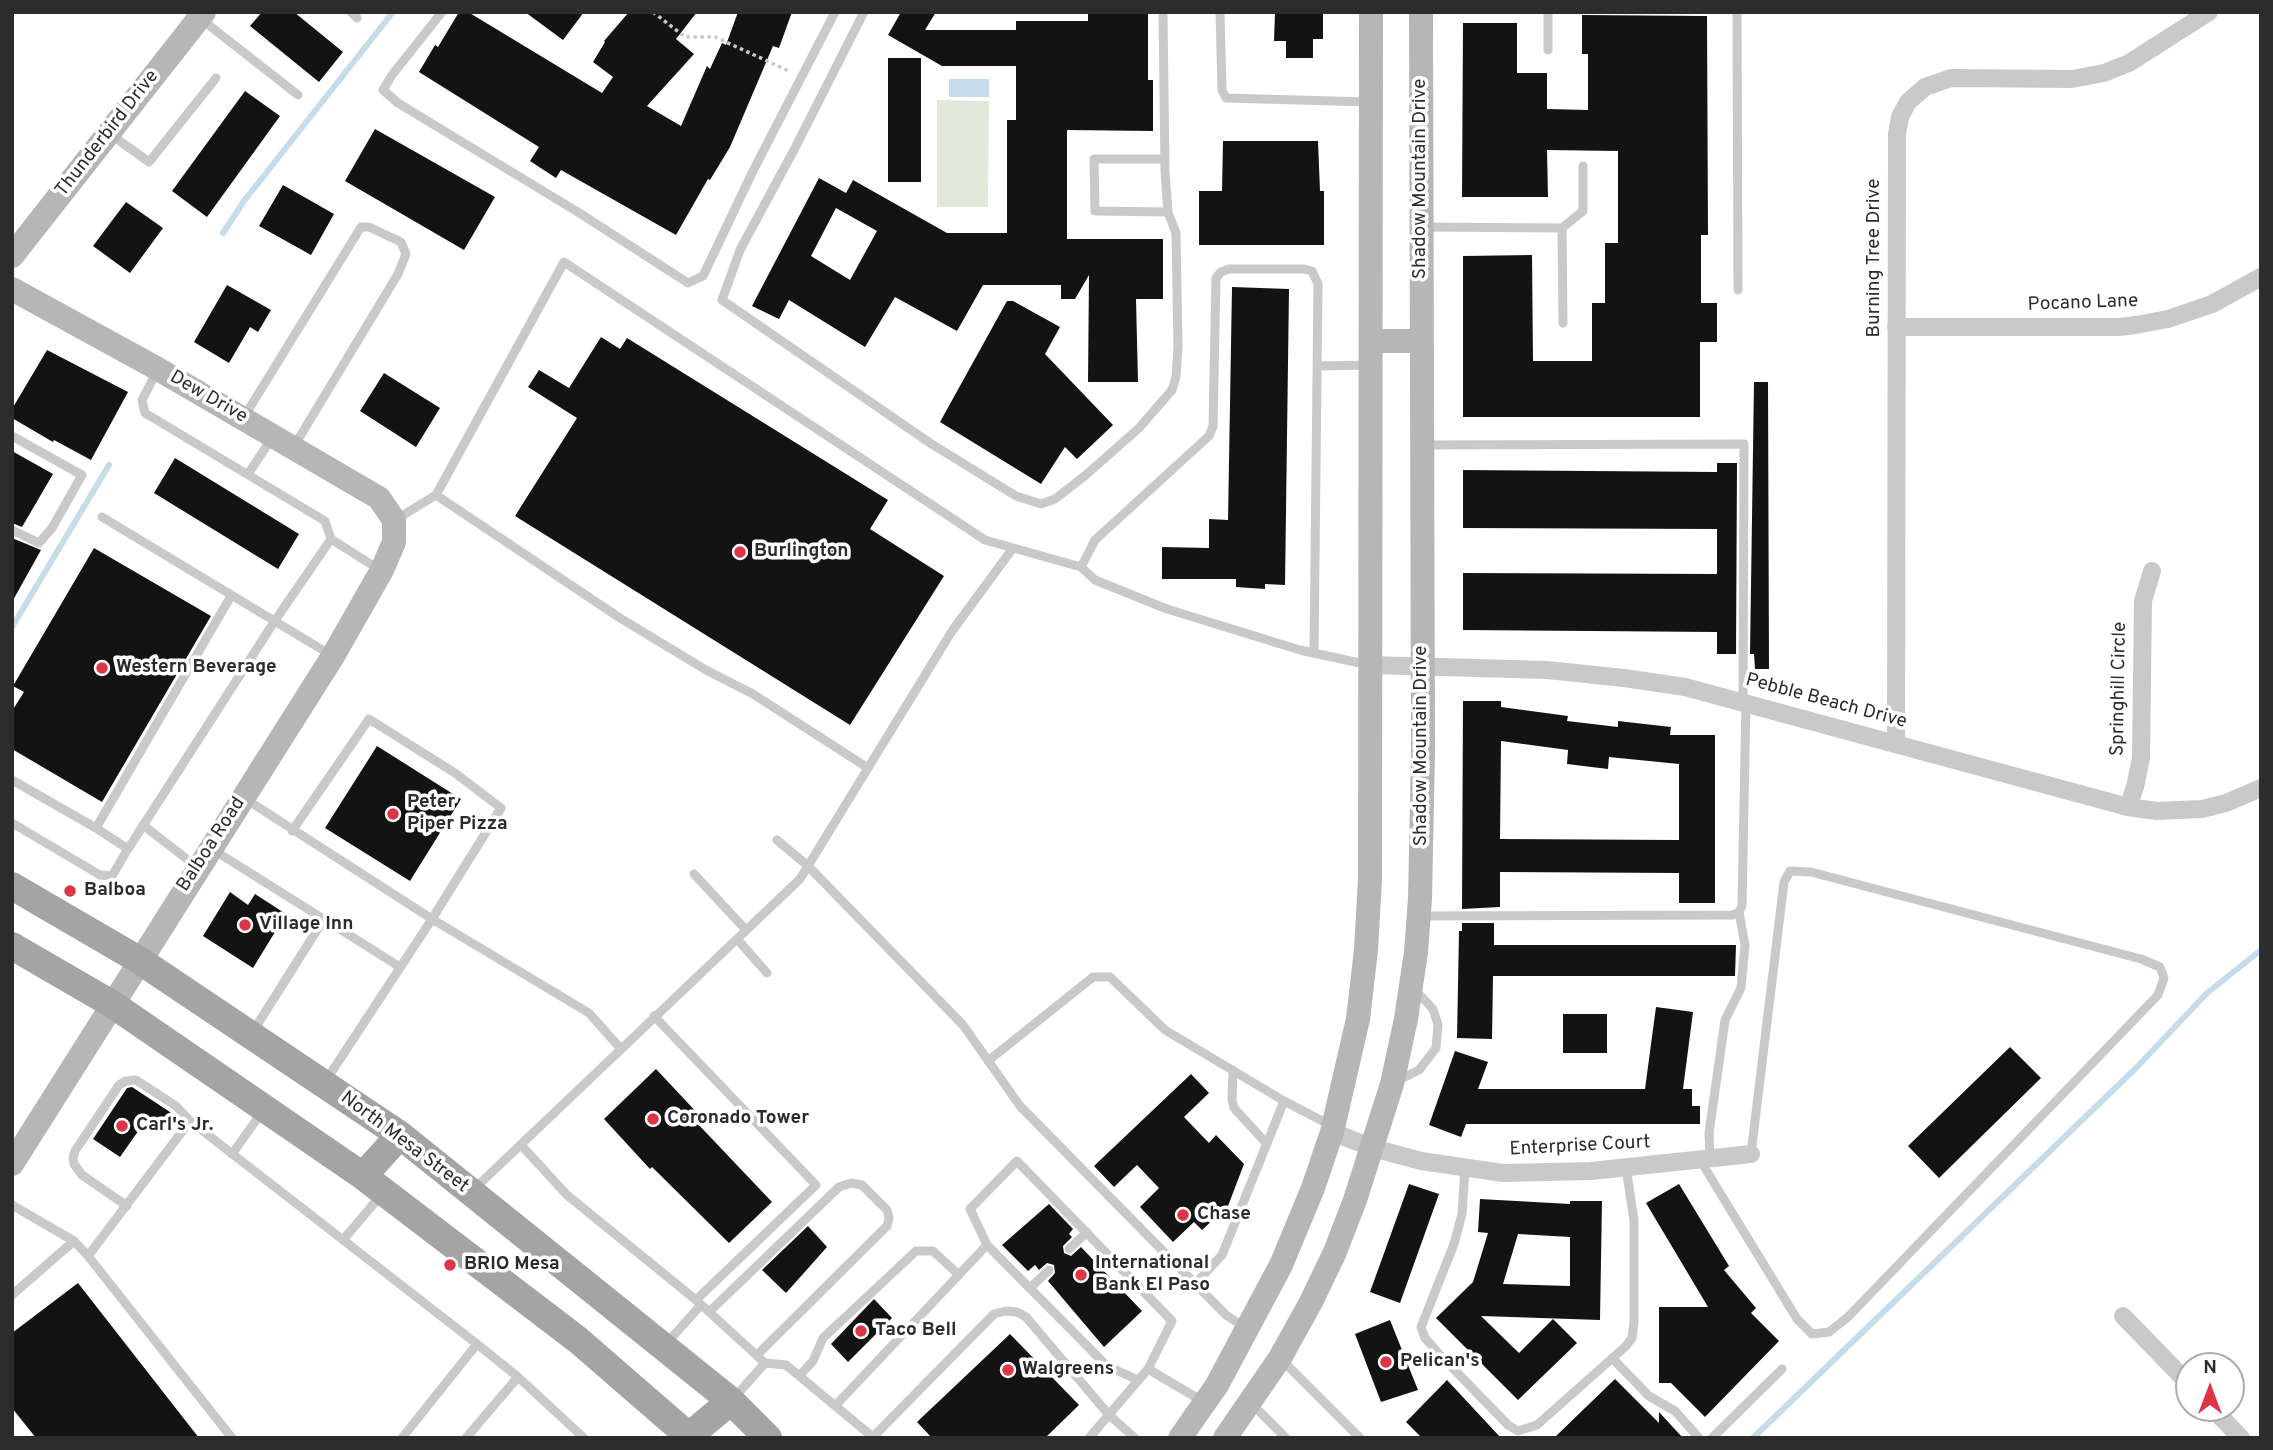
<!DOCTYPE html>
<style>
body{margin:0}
#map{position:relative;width:2273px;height:1450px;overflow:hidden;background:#fff;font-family:Overpass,sans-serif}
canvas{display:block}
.frame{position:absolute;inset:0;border:14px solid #2c2c2c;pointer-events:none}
.north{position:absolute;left:2175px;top:1352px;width:70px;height:70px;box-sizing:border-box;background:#fff;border:2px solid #ababab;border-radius:50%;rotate:0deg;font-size:19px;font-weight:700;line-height:28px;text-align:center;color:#2c2c2c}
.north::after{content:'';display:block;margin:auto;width:24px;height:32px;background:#dd3548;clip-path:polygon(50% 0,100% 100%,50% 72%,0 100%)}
</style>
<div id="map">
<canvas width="2273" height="1450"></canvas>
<div class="frame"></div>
<div class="north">N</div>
</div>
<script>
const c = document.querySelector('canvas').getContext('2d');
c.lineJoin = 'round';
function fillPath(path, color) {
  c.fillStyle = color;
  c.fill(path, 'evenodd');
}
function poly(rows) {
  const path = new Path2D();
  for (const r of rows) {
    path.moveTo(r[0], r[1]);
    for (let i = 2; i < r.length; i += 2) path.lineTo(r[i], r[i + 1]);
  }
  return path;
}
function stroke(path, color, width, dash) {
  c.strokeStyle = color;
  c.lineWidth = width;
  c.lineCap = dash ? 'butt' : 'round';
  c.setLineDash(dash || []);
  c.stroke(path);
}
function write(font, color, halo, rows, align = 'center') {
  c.font = font + ' Overpass,sans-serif';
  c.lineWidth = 7;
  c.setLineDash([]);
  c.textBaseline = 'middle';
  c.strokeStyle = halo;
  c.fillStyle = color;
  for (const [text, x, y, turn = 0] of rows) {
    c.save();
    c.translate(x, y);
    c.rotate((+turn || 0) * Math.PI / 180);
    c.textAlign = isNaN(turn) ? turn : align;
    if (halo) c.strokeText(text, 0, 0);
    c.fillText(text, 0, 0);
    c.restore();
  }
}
fillPath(poly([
 [937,100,989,101,988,207,937,207]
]), '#e3e9da');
fillPath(poly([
 [949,79,989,79,989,97,949,97]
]), '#c6dde9');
stroke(poly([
 [223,233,244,201,393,12],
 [12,627,109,465],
 [1753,1438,2137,1067,2207,993,2261,950]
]), '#c6dde9', 6);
fillPath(poly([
 [262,12,294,12,343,52,319,82,250,26],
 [459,12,468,12,602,93,613,77,593,62,605,42,604,41,629,12,697,12,676,39,694,54,647,106,681,126,707,66,710,69,722,43,726,45,738,12,792,12,779,48,773,46,730,147,710,180,708,179,676,235,561,170,556,178,530,161,539,147,419,72,435,45,438,47],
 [525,12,584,12,563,40],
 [901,12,936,12,925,30,1016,30,1016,21,1088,21,1088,12,1148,12,1148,80,1153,80,1153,131,1067,130,1067,239,1163,239,1163,299,1136,299,1138,382,1088,382,1089,275,1075,299,1061,299,1061,285,983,285,957,331,895,297,865,347,789,300,779,319,752,306,819,178,846,193,853,180,947,233,1007,233,1007,120,1016,120,1016,66,942,66,888,35],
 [836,208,877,231,850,280,811,256],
 [1275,12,1323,12,1323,39,1313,39,1313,58,1286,58,1286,41,1274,41],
 [1582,15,1707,16,1708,235,1701,235,1701,303,1717,303,1717,342,1700,342,1700,417,1463,417,1463,256,1532,255,1533,361,1592,361,1592,303,1605,303,1605,243,1618,243,1618,151,1547,150,1548,197,1462,197,1463,23,1517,23,1517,73,1547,73,1547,109,1588,110,1588,54,1582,54],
 [888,58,921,58,921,182,888,182],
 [245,91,280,116,207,217,172,191],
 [375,129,495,197,464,250,345,181],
 [1223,141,1318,141,1320,191,1324,191,1324,245,1199,245,1199,191,1222,191],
 [283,185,334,214,311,255,259,226],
 [126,202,163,228,130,273,93,246],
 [227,285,271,310,258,332,250,327,229,363,194,342],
 [1232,287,1289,289,1285,585,1265,584,1265,589,1236,587,1236,579,1162,579,1162,547,1209,548,1209,519,1228,520],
 [1007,301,1013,301,1060,327,1045,354,1113,425,1077,459,1065,447,1041,484,940,422],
 [601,337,620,349,627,338,888,500,870,529,944,576,850,725,515,516,577,418,528,387,539,370,569,388],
 [47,350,128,392,91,460,54,440,53,442,12,418,12,409],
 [384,373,440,408,416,447,360,411],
 [1754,382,1768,382,1769,669,1755,669,1754,654,1750,654],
 [12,451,53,474,22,527,12,523],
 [175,458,299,534,278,569,154,493],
 [1717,463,1737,463,1736,654,1717,654,1717,632,1463,630,1463,573,1717,574,1717,529,1463,528,1463,470,1717,472],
 [12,538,41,550,12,602],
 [94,548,211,616,102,802,12,749,12,711,24,692,13,686],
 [1463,701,1501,701,1501,707,1568,716,1567,721,1618,727,1618,721,1671,727,1670,735,1715,735,1715,903,1679,903,1679,873,1500,872,1500,907,1462,909],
 [1501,741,1568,750,1567,764,1608,769,1609,757,1679,764,1679,840,1500,839],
 [377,746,461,799,410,881,325,828],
 [230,892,248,905,255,894,286,914,253,968,203,936],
 [1462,923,1494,923,1494,945,1736,945,1735,976,1493,976,1492,1039,1457,1038,1459,931,1462,931],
 [1656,1007,1693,1012,1683,1089,1692,1089,1692,1106,1700,1106,1700,1124,1466,1124,1461,1137,1429,1125,1455,1051,1488,1062,1478,1089,1645,1089],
 [1563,1014,1607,1014,1607,1053,1563,1053],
 [2010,1047,2041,1078,1939,1178,1908,1146],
 [656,1069,702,1118,697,1123,772,1202,729,1243,652,1167,650,1169,604,1119],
 [1191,1074,1209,1093,1184,1117,1209,1143,1216,1135,1244,1164,1228,1206,1202,1230,1194,1222,1173,1242,1140,1207,1159,1188,1137,1165,1114,1187,1094,1166],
 [132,1087,176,1116,164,1132,146,1120,120,1157,93,1139,127,1088],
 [1409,1184,1439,1194,1400,1303,1370,1292],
 [1679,1184,1729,1266,1724,1270,1756,1308,1751,1313,1779,1341,1705,1417,1671,1383,1659,1383,1659,1307,1708,1307,1646,1203],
 [1480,1199,1570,1204,1570,1201,1602,1201,1600,1320,1481,1316,1519,1353,1553,1319,1577,1343,1518,1400,1436,1318,1473,1282,1488,1233,1478,1232],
 [1518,1234,1570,1237,1570,1286,1503,1284],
 [1049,1204,1073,1229,1069,1234,1072,1237,1063,1246,1064,1253,1071,1256,1081,1247,1142,1311,1104,1347,1048,1281,1055,1273,1054,1265,1047,1263,1039,1270,1035,1265,1028,1271,1002,1245],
 [808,1226,827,1247,786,1293,762,1270],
 [78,1283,199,1438,36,1438,12,1408,12,1333],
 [874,1299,892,1318,848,1362,831,1344],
 [1390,1320,1418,1390,1381,1402,1355,1334],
 [1010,1334,1079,1405,1045,1438,932,1438,917,1422],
 [1615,1379,1659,1423,1659,1412,1683,1438,1554,1438],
 [1447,1380,1501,1438,1422,1438,1406,1422]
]), '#131313');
stroke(poly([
 [653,12,685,37,715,37,789,71]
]), '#c9c9c9', 3.5, [3.5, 3.5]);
stroke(poly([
 [351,12,357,18],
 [442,12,392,75,383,90,398,103,581,214,688,283,703,276,753,171,835,12],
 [864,12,795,148,740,250,722,300,930,443,1016,496,1041,504,1055,499,1087,474,1139,428,1172,390,1176,377,1178,347,1176,233,1168,212,1165,172,1163,12],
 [1220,12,1222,90,1226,98,1369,102],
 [1548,12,1548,50],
 [1737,12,1738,290],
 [201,19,298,95],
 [110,134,149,162,216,78],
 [1165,159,1094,159,1095,211,1168,212],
 [1423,227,1562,228,1563,323],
 [1562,228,1583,211,1583,166],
 [1317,366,1368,365],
 [244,417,361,227,369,227,401,242,406,254,398,274,293,448],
 [12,436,82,475,52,528,39,543,12,530],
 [1423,445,1744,444,1743,701],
 [248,474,272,438],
 [436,495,620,618,706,670,753,694,868,768],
 [102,517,331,655],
 [395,520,436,495,564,262,985,540,1081,567,1095,580,1167,609,1300,650,1369,665],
 [331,539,380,570],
 [1081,567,1095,540,1209,436,1213,426,1216,278,1221,272,1229,269,1304,269,1312,271,1318,284,1314,653],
 [12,780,96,828,231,596],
 [244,798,432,919,589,1013,621,1049],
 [12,823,100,875,112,876,129,847],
 [143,825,197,867],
 [96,828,128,849,274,622,331,539,325,521,145,413,142,400,157,371],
 [292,831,369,719,455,773,501,808,432,919,325,1082],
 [777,840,808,866,963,1025,1020,1106,1226,1315,1246,1328],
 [212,849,400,967],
 [694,874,746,930],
 [1420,916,1733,915,1739,912],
 [737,939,767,973],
 [654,1016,816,1185,696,1300],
 [252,1033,324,919],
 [988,1061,1093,977,1110,977,1165,1030,1284,1101],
 [1233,1070,1232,1100,1234,1108,1267,1144],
 [1397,1078,1405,1077,1419,1070,1436,1048,1438,1025,1433,1009,1415,990],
 [521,1145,567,1195,696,1300,765,1363,786,1365,874,1438],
 [232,1154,262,1112],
 [1710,1159,1709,1133,1725,1020,1741,988,1745,945,1739,912,1742,906,1746,702],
 [1700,1160,1797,1319,1812,1334,1829,1332,1848,1317,2158,995,2164,978,2160,967,2141,959,1811,872,1790,871,1784,882,1751,1154],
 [1465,1168,1462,1214,1454,1244,1421,1327,1425,1338,1439,1354,1508,1425,1518,1431,1537,1425,1626,1346,1632,1338,1634,1322,1634,1220,1626,1168],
 [472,1191,800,879,952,631,1013,548],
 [12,1205,74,1241,88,1256],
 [127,1206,82,1175,74,1164,73,1158,75,1151,119,1085,126,1081,136,1080,176,1106,190,1121],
 [343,1240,382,1194],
 [1069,1249,1087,1232],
 [1195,1284,1222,1255,1284,1101,1332,1126],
 [1030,1288,1049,1270],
 [12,1295,74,1241],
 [709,1312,839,1187,851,1183,862,1185,887,1210,889,1218,887,1226,757,1355],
 [665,1345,701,1305],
 [1612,1358,1649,1396,1675,1411,1699,1438],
 [1282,1360,1360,1438],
 [799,1376,813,1361,823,1338,916,1251,933,1251,959,1275],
 [1138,1380,1107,1366,987,1245,970,1209,1017,1161,1172,1321,1148,1369],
 [734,1398,765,1363],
 [1252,1404,1286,1438],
 [835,1406,987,1245],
 [232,1438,88,1256,190,1121,477,1344,518,1377,584,1438],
 [402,1438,477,1344],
 [466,1438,518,1377],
 [872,1438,994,1314,1006,1311,1017,1312,1026,1317,1109,1415,1135,1438],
 [1089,1438,1148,1369,1204,1402],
 [1712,1438,1782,1369]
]), '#c9c9c9', 9);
stroke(poly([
 [1896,327,2119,327,2136,325,2168,319,2212,304,2261,277],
 [1371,665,1547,670,1624,678,1685,687,2128,807,2157,811,2202,809,2226,803,2261,788],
 [1896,743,1897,134,1900,117,1908,102,1925,87,1951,78,2072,79,2104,73,2129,63,2209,12],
 [2128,807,2135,787,2141,758,2143,601,2152,571],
 [1332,1132,1373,1148,1421,1161,1503,1173,1591,1171,1751,1154],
 [2123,1316,2189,1384],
 [2212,1408,2241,1438]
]), '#c9c9c9', 18);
stroke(poly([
 [12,256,204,12],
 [12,289,158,369,379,498,394,520,394,542,382,570,333,656,12,1164],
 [1372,341,1421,341],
 [1180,1438,1217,1385,1281,1265,1313,1188,1332,1132,1358,1019,1366,950,1370,879,1371,12],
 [1225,1438,1280,1358,1311,1302,1335,1252,1355,1200,1392,1084,1406,1019,1416,952,1420,899,1423,752,1421,12]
]), '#b6b6b6', 24);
stroke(poly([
 [12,886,139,960,400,1135,731,1401,768,1438],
 [12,946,112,1004,363,1176,578,1340,691,1438],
 [363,1176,400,1135],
 [689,1436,731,1401]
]), '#a4a4a4', 28);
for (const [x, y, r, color] of [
 [740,552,7,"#dd3548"],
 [102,668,7,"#dd3548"],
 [393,814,7,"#dd3548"],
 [70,891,7,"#dd3548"],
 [245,925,7,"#dd3548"],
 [653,1119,7,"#dd3548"],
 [122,1126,7,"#dd3548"],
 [1183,1215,7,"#dd3548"],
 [450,1265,7,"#dd3548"],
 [1081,1275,7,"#dd3548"],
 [861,1331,7,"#dd3548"],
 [1386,1362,7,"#dd3548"],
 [1008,1370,7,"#dd3548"]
]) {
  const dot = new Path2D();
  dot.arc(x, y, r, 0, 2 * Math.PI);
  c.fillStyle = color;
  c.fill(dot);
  stroke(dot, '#fff', 2.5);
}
write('19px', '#2c2c2c', '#fff', [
 ["Thunderbird Drive",108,134,-52],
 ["Shadow Mountain Drive",1421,179,-90],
 ["Burning Tree Drive",1875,258,-90],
 ["Pocano Lane",2083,304,-2],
 ["Dew Drive",208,398,30],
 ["Springhill Circle",2120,689,-89],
 ["Pebble Beach Drive",1826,702,15],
 ["Shadow Mountain Drive",1422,746,-90],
 ["Balboa Road",212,845,-57],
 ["North Mesa Street",404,1143,37],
 ["Enterprise Court",1580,1147,-3]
]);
write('bold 19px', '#2c2c2c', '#fff', [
 ["Burlington",754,552],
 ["Western Beverage",116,668],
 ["Peter",407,803],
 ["Piper Pizza",407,825],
 ["Balboa",84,891],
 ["Village Inn",259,925],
 ["Coronado Tower",667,1119],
 ["Carl's Jr.",136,1126],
 ["Chase",1197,1215],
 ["International",1095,1264],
 ["Bank El Paso",1095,1286],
 ["BRIO Mesa",464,1265],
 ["Taco Bell",875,1331],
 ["Pelican's",1400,1362],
 ["Walgreens",1022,1370]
], 'left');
</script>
